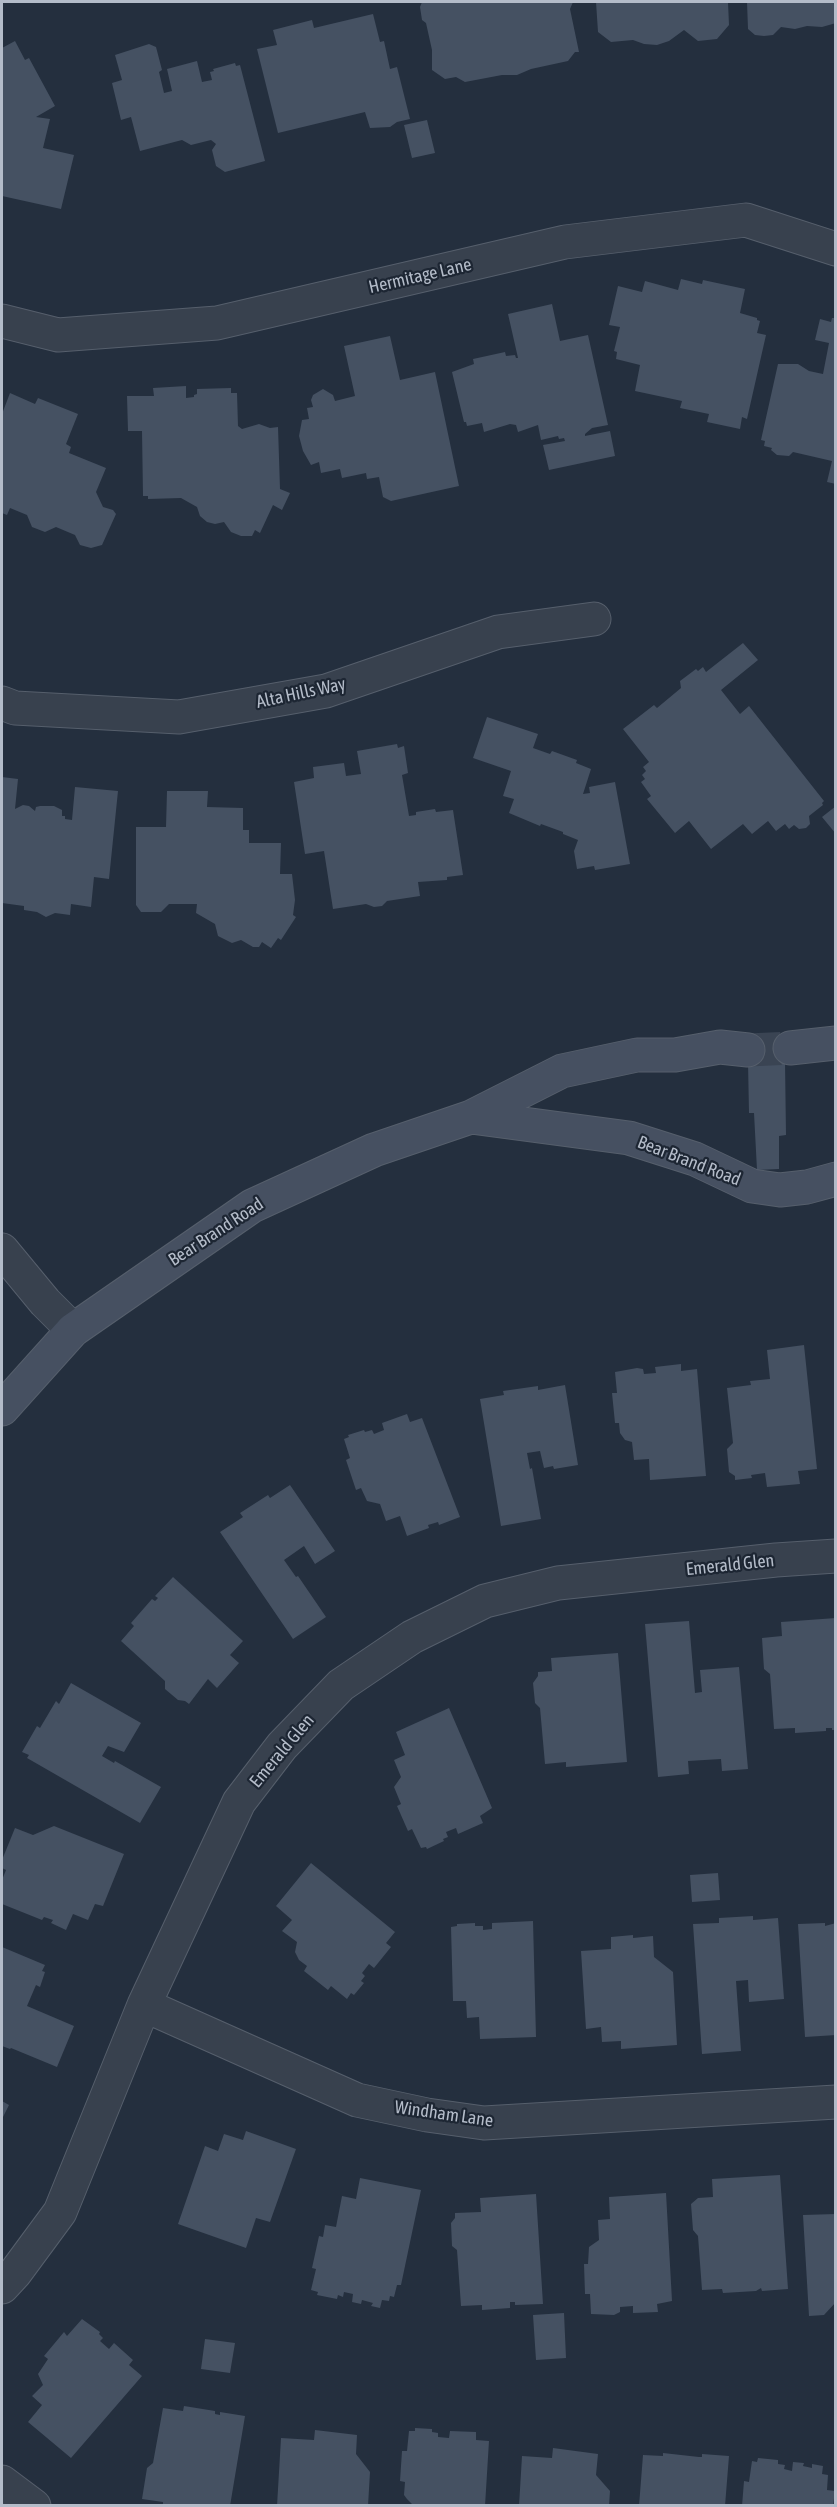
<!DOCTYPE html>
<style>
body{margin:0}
#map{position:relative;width:837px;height:2507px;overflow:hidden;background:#242f3e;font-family:"Asap Condensed",sans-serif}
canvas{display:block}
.frame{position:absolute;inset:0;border:3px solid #b4bcc9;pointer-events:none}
</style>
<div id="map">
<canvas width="837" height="2507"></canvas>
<div class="frame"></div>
</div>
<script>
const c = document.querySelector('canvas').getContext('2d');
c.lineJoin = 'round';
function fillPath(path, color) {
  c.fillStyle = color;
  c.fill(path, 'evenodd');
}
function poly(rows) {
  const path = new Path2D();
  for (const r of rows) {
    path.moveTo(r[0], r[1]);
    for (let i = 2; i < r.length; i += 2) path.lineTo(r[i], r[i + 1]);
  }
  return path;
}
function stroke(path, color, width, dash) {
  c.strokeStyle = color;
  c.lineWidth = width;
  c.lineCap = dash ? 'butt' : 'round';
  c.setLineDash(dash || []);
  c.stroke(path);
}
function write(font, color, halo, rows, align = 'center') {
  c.font = font + ' "Asap Condensed",sans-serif';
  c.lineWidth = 4.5;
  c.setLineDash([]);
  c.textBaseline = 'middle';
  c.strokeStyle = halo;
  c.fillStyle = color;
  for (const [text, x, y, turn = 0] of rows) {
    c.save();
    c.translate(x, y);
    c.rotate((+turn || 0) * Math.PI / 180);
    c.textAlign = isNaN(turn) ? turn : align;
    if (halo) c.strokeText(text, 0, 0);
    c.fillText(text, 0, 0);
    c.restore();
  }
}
fillPath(poly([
 [422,2,573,2,570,9,579,52,575,52,568,61,531,69,517,75,502,75,465,82,456,77,445,79,432,70,432,50,426,23,422,20,420,7],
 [596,2,728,2,729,25,717,39,698,41,684,30,669,41,657,45,644,44,633,40,611,42,598,32],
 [747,2,836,2,836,23,822,27,807,26,795,29,781,27,773,35,764,36,755,35,748,29],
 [373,14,380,42,384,41,390,69,397,67,410,119,397,122,390,127,370,128,365,112,278,133,257,49,277,45,273,30,312,20,314,28],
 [15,41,25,60,29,58,55,106,36,117,50,119,43,148,74,155,61,209,2,196,2,48],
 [149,44,156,47,162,70,159,72,164,93,172,91,167,69,197,61,202,82,212,80,210,72,214,71,213,69,235,63,236,66,240,65,265,161,225,172,216,166,212,150,216,144,211,140,191,145,182,140,140,151,131,117,121,120,112,83,122,80,115,55],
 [427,120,435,153,412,158,404,125],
 [681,279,702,284,703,280,745,289,740,313,757,318,757,320,760,321,757,333,766,335,747,419,742,417,740,429,707,422,709,414,680,408,682,401,635,391,640,365,616,359,617,352,614,351,620,327,609,325,618,286,642,292,645,281,678,290],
 [552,304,560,341,588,335,608,425,592,428,585,434,585,436,610,431,615,456,549,470,543,445,565,441,564,438,559,439,558,436,541,440,538,425,518,432,516,425,510,424,484,432,482,423,467,426,466,422,464,422,452,372,474,364,473,359,505,352,506,356,515,355,516,358,518,358,508,314],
 [832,318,836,318,836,484,827,482,832,461,793,452,789,456,777,455,771,450,772,448,764,446,765,441,761,440,778,364,798,364,809,371,823,374,829,343,815,340,820,319,831,322],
 [390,336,400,380,435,372,459,486,391,501,383,497,379,477,367,479,366,473,342,478,340,469,321,473,319,462,311,465,303,451,299,436,302,420,309,419,307,408,313,407,311,400,313,395,323,389,333,395,335,401,355,396,344,346],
 [186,386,186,398,194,397,194,395,197,394,197,389,231,388,231,393,237,393,238,426,242,429,259,424,270,428,278,427,280,489,290,493,282,510,273,505,260,533,255,530,252,536,241,536,231,532,224,522,215,524,207,522,200,516,197,507,181,498,148,499,148,496,143,496,142,431,128,431,127,396,154,396,153,388],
 [10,393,35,404,38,398,78,414,66,444,71,447,69,453,106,468,96,492,103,507,113,510,116,514,102,545,91,548,80,545,75,535,56,527,45,532,32,527,27,515,10,508,7,515,2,513,2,414],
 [743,643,758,660,721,690,740,714,749,706,824,801,822,803,823,805,809,816,810,824,806,828,799,829,794,825,789,829,785,824,776,831,768,821,752,834,743,824,711,849,689,821,675,833,647,799,651,796,641,782,645,779,642,775,646,771,643,767,649,762,623,729,654,705,657,708,681,688,680,681,696,669,698,671,703,667,706,672],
 [487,717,538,734,533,748,550,754,552,751,577,760,576,763,591,769,583,794,590,793,589,787,615,782,630,864,595,870,594,866,577,869,574,851,578,840,563,834,563,832,541,824,540,826,509,813,514,799,503,796,511,771,473,758],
 [397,744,398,748,404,746,408,773,402,775,409,816,416,815,416,812,435,809,436,812,453,810,463,875,447,877,447,880,418,882,420,896,387,901,382,906,374,907,366,904,333,909,324,851,305,854,294,782,314,778,313,767,344,763,346,776,361,774,357,751],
 [2,777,18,779,15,809,23,805,29,806,35,811,36,807,40,806,54,806,62,810,62,816,65,816,65,819,72,820,75,787,118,791,109,879,94,877,91,907,71,904,70,915,55,913,46,917,37,912,24,910,24,906,2,903],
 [167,791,208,791,207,807,243,808,243,830,249,830,249,843,281,843,280,874,292,874,295,900,293,915,296,917,281,940,278,938,271,948,262,942,259,947,253,947,241,940,232,943,218,936,215,924,196,913,197,904,169,904,161,912,141,912,136,905,136,827,166,827],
 [836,806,836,834,822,817],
 [785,1061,786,1135,779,1136,779,1169,757,1170,754,1113,749,1113,748,1062],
 [804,1345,817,1469,798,1471,800,1484,767,1487,765,1473,751,1475,752,1478,735,1480,735,1476,729,1472,727,1449,733,1443,727,1388,751,1385,750,1381,770,1379,767,1350],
 [681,1364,681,1371,697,1369,706,1476,650,1480,649,1459,634,1460,632,1442,625,1440,620,1433,619,1423,615,1423,612,1393,617,1393,615,1372,637,1368,643,1369,644,1374,656,1373,655,1367],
 [565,1385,578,1465,554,1469,553,1466,544,1468,540,1451,527,1453,530,1469,532,1468,541,1519,501,1526,480,1399,504,1395,503,1391,538,1386,538,1390],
 [407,1414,410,1422,422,1418,460,1517,439,1525,438,1522,428,1525,429,1528,407,1536,400,1516,386,1521,380,1504,367,1501,361,1488,356,1490,346,1460,350,1458,344,1439,349,1437,348,1435,364,1430,365,1432,372,1430,374,1434,384,1430,382,1423],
 [290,1485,335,1551,315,1564,304,1546,284,1560,296,1577,298,1576,326,1617,293,1639,220,1532,243,1517,240,1513,268,1495,270,1498],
 [173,1577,243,1641,230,1655,239,1663,217,1688,208,1679,189,1704,185,1701,178,1700,165,1689,165,1681,121,1641,134,1626,131,1623,152,1599,155,1601,158,1598,155,1596],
 [836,1618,836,1730,832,1730,832,1728,826,1728,826,1731,795,1733,795,1728,774,1729,770,1674,764,1669,762,1638,782,1636,781,1622],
 [689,1621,695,1693,702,1692,700,1670,739,1667,748,1769,722,1771,721,1759,688,1761,689,1774,658,1777,645,1624],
 [618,1653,627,1762,566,1767,566,1762,545,1764,540,1708,535,1703,533,1683,538,1676,538,1672,552,1671,551,1658],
 [71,1683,141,1723,124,1752,108,1746,102,1756,114,1763,115,1761,161,1787,140,1823,27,1758,29,1755,22,1752,37,1726,40,1728,56,1701,59,1704],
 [449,1708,492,1808,480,1816,483,1823,458,1834,456,1828,446,1832,448,1837,443,1839,444,1841,427,1849,426,1847,421,1848,412,1829,408,1831,397,1806,401,1804,394,1787,401,1777,394,1760,405,1755,396,1732],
 [54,1826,124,1854,103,1906,95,1904,88,1920,73,1914,66,1930,51,1923,53,1920,44,1917,42,1920,2,1904,2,1880,6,1870,2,1868,2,1860,15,1828,33,1835],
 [311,1863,395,1932,386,1943,391,1947,374,1968,369,1964,362,1973,365,1976,361,1981,364,1983,354,1995,351,1993,347,1999,331,1986,328,1990,304,1971,307,1966,299,1960,295,1952,297,1942,282,1931,292,1920,276,1906],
 [718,1873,720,1900,692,1902,690,1875],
 [753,1916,753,1920,778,1918,784,1999,749,2002,748,1980,736,1981,741,2051,702,2054,693,1924,719,1923,719,1918],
 [533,1921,536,2037,480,2039,479,2017,467,2018,466,2001,453,2001,451,1927,457,1926,457,1924,475,1923,475,1926,483,1926,483,1930,492,1929,492,1923],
 [825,1923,825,1926,836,1923,836,2035,805,2037,798,1924],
 [633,1935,633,1938,653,1936,654,1957,673,1972,677,2045,621,2049,621,2041,602,2042,601,2027,586,2029,581,1951,611,1949,611,1937],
 [2,1947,45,1965,42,1971,45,1972,40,1987,36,1985,27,2006,74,2026,57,2067,11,2048,10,2049,2,2046],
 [2,2101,9,2105,2,2119],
 [246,2131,296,2149,270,2222,256,2218,246,2248,178,2224,205,2146,218,2151,224,2134,243,2140],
 [780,2175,788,2289,762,2291,761,2288,756,2291,723,2293,722,2289,702,2290,698,2236,693,2230,691,2204,698,2198,713,2197,712,2179],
 [360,2178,421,2190,401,2285,397,2285,394,2297,390,2296,389,2301,382,2300,380,2308,371,2306,373,2303,362,2300,361,2304,352,2302,353,2294,344,2292,343,2297,338,2295,337,2299,317,2295,318,2292,311,2290,316,2269,312,2268,319,2236,323,2237,325,2225,336,2227,342,2196,356,2199],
 [666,2193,672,2301,657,2304,658,2312,633,2313,633,2306,620,2307,620,2312,614,2315,591,2314,590,2294,585,2294,584,2264,588,2264,589,2247,599,2240,598,2220,610,2219,609,2197],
 [536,2194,543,2304,515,2305,515,2302,510,2302,510,2308,482,2310,482,2305,461,2306,457,2250,452,2246,451,2223,455,2218,455,2213,481,2212,480,2198],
 [836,2214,836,2302,824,2315,809,2316,803,2215],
 [564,2313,566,2358,536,2360,533,2315],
 [82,2319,100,2332,99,2334,103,2338,100,2341,109,2349,114,2343,133,2360,129,2365,142,2376,71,2458,28,2422,42,2405,32,2396,43,2385,38,2374,48,2359,44,2356,64,2332,67,2336],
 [205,2339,235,2343,230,2373,201,2369],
 [184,2406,215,2411,215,2414,220,2415,220,2412,245,2416,230,2506,163,2506,163,2502,142,2499,147,2468,153,2463,163,2408,183,2411],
 [415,2428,432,2429,432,2432,438,2433,438,2437,449,2438,450,2431,476,2432,476,2440,489,2441,485,2506,414,2506,407,2499,404,2495,405,2482,400,2481,402,2451,407,2451,409,2431,415,2431],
 [315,2430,357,2435,356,2454,370,2472,368,2506,277,2506,281,2438,314,2440],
 [553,2448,598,2454,596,2475,610,2491,609,2506,519,2506,522,2456,552,2458],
 [663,2453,699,2457,702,2457,702,2454,729,2456,725,2506,639,2506,643,2455,663,2456],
 [758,2458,778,2460,778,2464,785,2465,784,2469,792,2471,793,2462,804,2463,803,2466,812,2468,812,2464,823,2466,822,2474,828,2475,827,2490,835,2491,833,2506,742,2506,744,2481,749,2482,752,2461,757,2462]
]), '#455162');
stroke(poly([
 [748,1050,790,1048]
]), '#3a4453', 33, [33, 16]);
const street = poly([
 [2,321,58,335,217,323,565,242,746,220,836,249],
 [2,703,15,708,179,717,326,691,498,632,594,619],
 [2,1250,45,1302,73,1330],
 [144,2005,357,2100,427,2115,484,2123,836,2102],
 [2,2287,15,2273,60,2212,144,2005,239,1802,282,1746,341,1685,412,1637,485,1601,558,1583,776,1560,836,1556],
 [2,2482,34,2506]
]);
const secondary = poly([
 [790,1048,836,1043],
 [471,1117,629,1138,695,1159,752,1186,780,1190,807,1187,836,1179],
 [2,1409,73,1330,252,1206,374,1150,471,1117,562,1071,637,1055,675,1055,720,1047,748,1050]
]);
stroke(street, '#565f6c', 35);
stroke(secondary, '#565f6c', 35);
stroke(street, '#38414e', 33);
stroke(secondary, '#465061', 33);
write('18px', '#b4bcc9', '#1d2633', [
 ["Hermitage Lane",420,276,-13],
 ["Alta Hills Way",301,693,-12],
 ["Bear Brand Road",689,1161,21],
 ["Bear Brand Road",216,1232,-33],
 ["Emerald Glen",730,1565,-6],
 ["Emerald Glen",282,1751,-50],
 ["Windham Lane",444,2114,8]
]);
</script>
